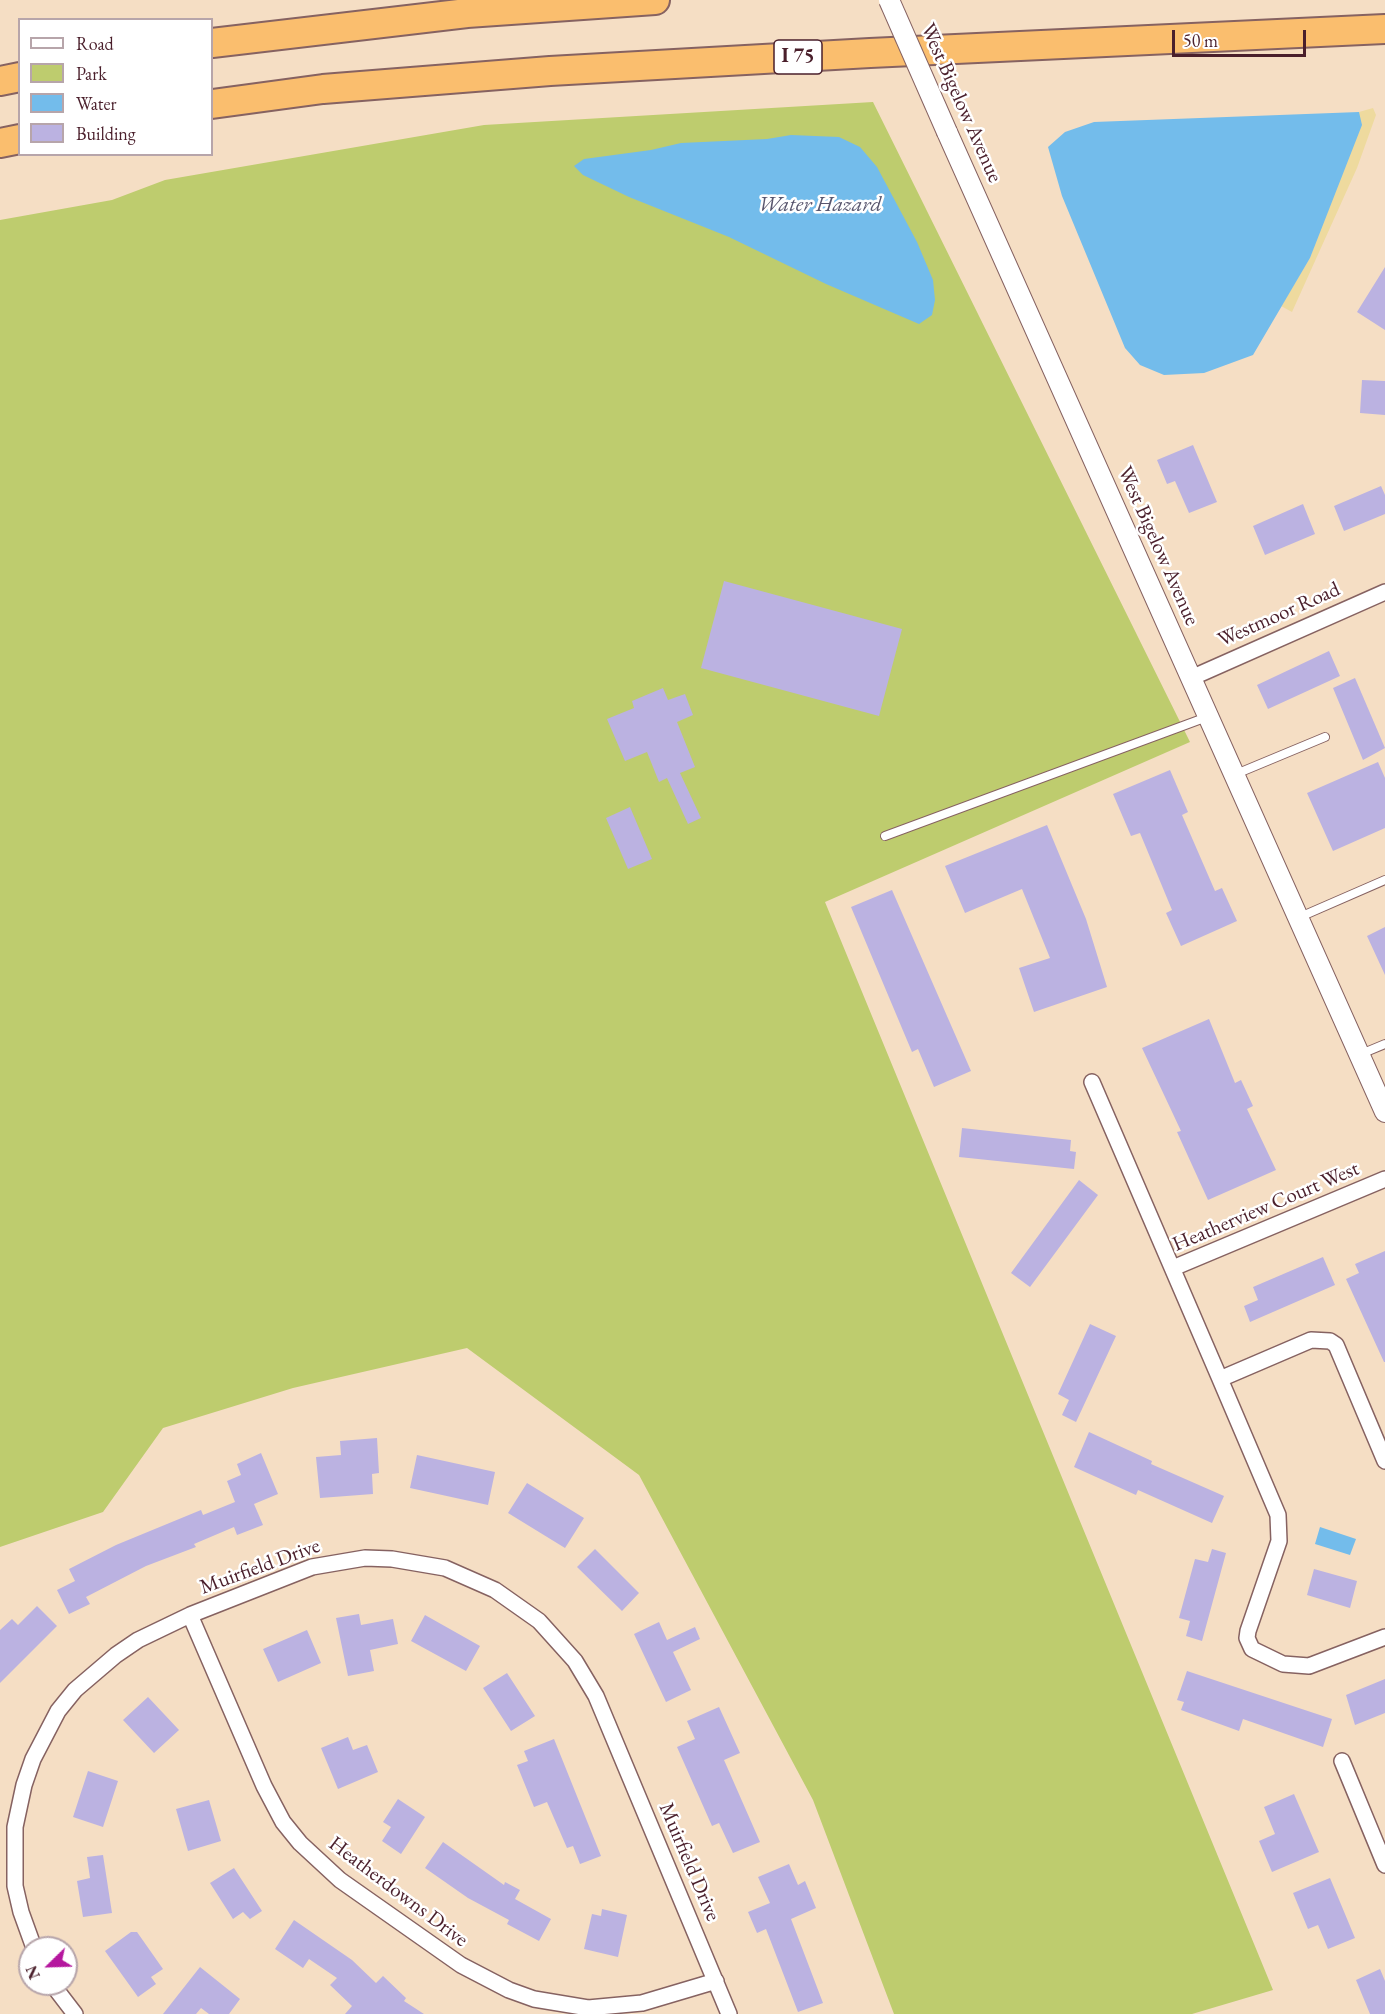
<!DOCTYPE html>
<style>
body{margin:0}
#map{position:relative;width:1385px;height:2014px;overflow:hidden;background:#f5dec4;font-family:"EB Garamond",serif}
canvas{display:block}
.legend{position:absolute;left:18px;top:18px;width:195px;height:138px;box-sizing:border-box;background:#fff;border:2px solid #b7a5aa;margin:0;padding:8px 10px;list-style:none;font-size:18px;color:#4a1f2b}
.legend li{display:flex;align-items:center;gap:12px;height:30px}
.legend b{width:30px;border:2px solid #b7a5aa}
.north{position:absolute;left:18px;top:1936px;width:60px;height:60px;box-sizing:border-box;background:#fff;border:2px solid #b7a5aa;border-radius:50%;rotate:247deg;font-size:16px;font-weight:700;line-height:24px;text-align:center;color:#4a1f2b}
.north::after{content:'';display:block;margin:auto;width:21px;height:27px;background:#b5179e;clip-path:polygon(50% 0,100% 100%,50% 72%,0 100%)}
.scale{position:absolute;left:1172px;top:30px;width:134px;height:27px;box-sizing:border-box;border:3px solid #4a1f2b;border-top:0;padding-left:8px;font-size:18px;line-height:21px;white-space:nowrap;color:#4a1f2b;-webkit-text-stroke:4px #fff;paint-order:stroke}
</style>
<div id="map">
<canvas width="1385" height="2014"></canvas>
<ul class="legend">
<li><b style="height:8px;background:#fff"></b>Road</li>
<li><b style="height:16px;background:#becc6e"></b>Park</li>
<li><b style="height:16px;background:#73bceb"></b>Water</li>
<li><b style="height:16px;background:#bbb2e1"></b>Building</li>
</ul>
<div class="north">N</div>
<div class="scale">50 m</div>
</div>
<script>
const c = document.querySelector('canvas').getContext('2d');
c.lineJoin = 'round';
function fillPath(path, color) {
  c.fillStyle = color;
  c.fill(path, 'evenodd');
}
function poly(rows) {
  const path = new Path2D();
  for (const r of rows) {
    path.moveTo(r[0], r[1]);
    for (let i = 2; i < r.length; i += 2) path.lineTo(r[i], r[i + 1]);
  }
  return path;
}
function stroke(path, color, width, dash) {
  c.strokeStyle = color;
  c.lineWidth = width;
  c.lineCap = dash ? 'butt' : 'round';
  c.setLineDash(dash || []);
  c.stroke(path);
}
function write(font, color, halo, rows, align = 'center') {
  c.font = font + ' "EB Garamond",serif';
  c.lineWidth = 5;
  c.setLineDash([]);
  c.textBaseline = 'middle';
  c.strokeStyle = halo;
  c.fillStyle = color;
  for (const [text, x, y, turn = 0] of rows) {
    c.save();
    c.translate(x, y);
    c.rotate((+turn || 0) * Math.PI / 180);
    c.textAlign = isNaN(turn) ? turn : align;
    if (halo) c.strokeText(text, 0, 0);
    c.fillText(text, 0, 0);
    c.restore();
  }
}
fillPath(poly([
 [873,102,1190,742,825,902,1273,1990,1192,2014,894,2014,813,1800,639,1475,467,1348,293,1388,163,1428,103,1512,0,1547,0,220,112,200,165,180,484,125]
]), '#becc6e');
fillPath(poly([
 [1373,108,1376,115,1357,168,1292,312,1281,306,1310,258,1359,112]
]), '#eeda9e');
fillPath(poly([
 [1359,112,1362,125,1310,258,1253,355,1204,373,1164,375,1140,365,1125,348,1062,196,1048,147,1065,132,1094,122],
 [791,135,839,137,860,147,877,167,917,242,933,280,935,300,932,315,919,324,826,284,729,237,629,197,583,175,574,166,584,159,651,150,681,143,767,139],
 [1320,1527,1356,1539,1350,1555,1315,1544]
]), '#73bceb');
fillPath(poly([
 [1385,267,1385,330,1357,312],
 [1362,380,1385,381,1385,415,1360,413],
 [1193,445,1217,502,1189,513,1175,481,1167,484,1157,460],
 [1381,486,1385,495,1385,514,1344,531,1334,506],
 [1303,504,1315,534,1265,555,1253,526],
 [724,581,902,629,879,716,701,668],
 [1329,651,1340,676,1268,709,1257,685],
 [1355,678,1385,748,1363,760,1333,688],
 [663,688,668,700,685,694,693,715,677,722,695,767,680,773,701,818,688,824,667,778,659,782,647,752,625,761,607,719,634,708,632,701],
 [1378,762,1385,778,1385,828,1333,851,1307,793],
 [1170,770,1188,812,1182,815,1215,891,1222,888,1237,921,1181,946,1166,913,1172,910,1140,833,1131,836,1113,794],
 [630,807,652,859,628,869,606,818],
 [1047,825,1086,919,1107,987,1034,1012,1019,968,1050,958,1022,889,965,913,945,866],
 [892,890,971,1071,934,1087,918,1049,912,1052,851,907],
 [1385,927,1385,975,1367,936],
 [1209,1019,1235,1083,1241,1080,1253,1106,1247,1109,1276,1170,1208,1200,1177,1132,1181,1131,1142,1048],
 [962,1128,1071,1140,1070,1151,1076,1152,1074,1169,959,1157],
 [1079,1180,1098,1195,1030,1287,1011,1273],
 [1385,1251,1385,1362,1384,1362,1346,1279,1359,1273,1355,1264],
 [1323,1257,1335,1285,1250,1322,1244,1306,1258,1300,1253,1287],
 [1090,1324,1116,1336,1076,1422,1062,1415,1069,1400,1058,1394],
 [1089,1432,1152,1461,1151,1464,1224,1496,1212,1523,1138,1490,1136,1495,1074,1467],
 [377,1438,379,1473,372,1474,373,1494,320,1498,316,1457,341,1455,340,1441],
 [261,1453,278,1494,254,1504,263,1525,237,1535,234,1527,194,1544,196,1547,146,1566,86,1597,90,1604,69,1614,57,1590,75,1581,69,1569,116,1545,201,1510,203,1515,235,1502,227,1481,241,1475,237,1464],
 [417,1455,495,1472,488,1505,410,1488],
 [527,1483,584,1518,565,1548,508,1513],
 [595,1549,639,1593,622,1611,577,1567],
 [1212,1549,1226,1553,1202,1641,1186,1636,1190,1621,1179,1618,1195,1559,1208,1562],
 [1314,1569,1357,1581,1350,1608,1307,1595],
 [37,1606,57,1626,0,1683,0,1630,12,1619,18,1625],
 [359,1614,361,1625,393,1619,398,1644,370,1650,374,1671,348,1676,336,1618],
 [425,1615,480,1646,466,1671,411,1641],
 [659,1622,667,1640,695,1627,700,1639,673,1652,691,1690,666,1702,634,1634],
 [307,1630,321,1663,278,1682,263,1649],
 [1187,1671,1332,1719,1323,1747,1243,1719,1239,1731,1181,1710,1184,1702,1177,1700],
 [507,1673,535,1716,511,1731,483,1688],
 [1385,1679,1385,1713,1355,1725,1346,1695],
 [148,1697,179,1730,154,1753,123,1720],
 [719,1707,740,1753,724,1760,760,1842,733,1853,719,1823,712,1826,677,1747,695,1739,687,1721],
 [348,1737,353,1750,367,1745,378,1772,338,1789,321,1748],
 [554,1739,601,1856,580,1864,573,1846,567,1848,547,1802,534,1807,517,1765,528,1761,524,1751],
 [88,1771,118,1781,103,1827,73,1817],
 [1294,1794,1319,1852,1272,1872,1259,1841,1275,1834,1264,1807],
 [398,1799,425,1817,401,1854,382,1841,391,1827,383,1822],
 [209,1800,221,1841,188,1851,176,1809],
 [443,1842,504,1885,505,1882,520,1890,515,1899,551,1919,539,1941,507,1924,509,1920,468,1898,425,1868],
 [103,1855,112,1913,83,1917,77,1881,90,1878,87,1857],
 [789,1864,798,1885,805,1881,816,1908,791,1919,823,2003,798,2012,766,1929,757,1933,748,1912,770,1903,758,1877],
 [234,1868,262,1911,250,1919,243,1912,233,1919,210,1883],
 [1330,1878,1355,1938,1328,1949,1318,1925,1308,1929,1293,1893],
 [602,1909,627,1915,618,1957,584,1949,592,1914,601,1916],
 [294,1920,352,1960,376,1983,383,1976,406,1998,404,2001,424,2014,345,2014,352,2006,330,1985,337,1978,309,1959,303,1968,275,1949],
 [131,1932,137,1932,163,1969,151,1977,156,1984,138,1997,105,1951],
 [200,1967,240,1999,229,2014,209,2014,201,2008,196,2014,163,2014],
 [1380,1969,1385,1981,1385,2014,1370,2014,1356,1980]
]), '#bbb2e1');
const service = poly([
 [1236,774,1325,737],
 [885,836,1207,717],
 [1300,917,1385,880],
 [1361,1054,1385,1044]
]);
const minor = poly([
 [1191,678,1385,592],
 [1092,1082,1220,1379],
 [1173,1268,1385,1179],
 [1385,1461,1336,1345,1330,1341,1311,1340,1220,1379,1278,1515,1279,1541,1248,1631,1247,1638,1252,1649,1283,1664,1309,1666,1385,1637],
 [190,1615,264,1786,283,1822,300,1843,340,1880,461,1965,509,1990,534,1999,588,2008,642,2003,716,1981],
 [1342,1761,1385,1865],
 [34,1948,21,1912,15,1886,15,1827,24,1785,33,1759,58,1711,75,1690,116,1655,138,1640,190,1615,312,1567,365,1558,392,1559,445,1568,495,1590,539,1621,575,1661,596,1696,729,2014],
 [52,1984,75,2014]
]);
const tertiary = poly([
 [947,132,1385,1112]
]);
const motorway = poly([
 [212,43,467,13,655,0],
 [0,81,20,77],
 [212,104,323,89,550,71,870,53,1385,29],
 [0,143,20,139]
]);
stroke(service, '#866261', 10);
stroke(minor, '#866261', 18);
stroke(tertiary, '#866261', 22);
stroke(motorway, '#866261', 32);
stroke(service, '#fff', 8);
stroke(minor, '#fff', 15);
stroke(tertiary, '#fff', 20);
stroke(motorway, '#fabe6e', 28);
const tertiaryBridge = poly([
 [889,0,947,132]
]);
stroke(tertiaryBridge, '#866261', 22, []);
stroke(tertiaryBridge, '#fff', 20);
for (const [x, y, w] of [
 [798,57,48]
]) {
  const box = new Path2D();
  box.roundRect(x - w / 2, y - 17, w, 34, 4.5);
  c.fillStyle = '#fff';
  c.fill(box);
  stroke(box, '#4a1f2b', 1.5);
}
write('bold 20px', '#4a1f2b', null, [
 ["I 75",798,57]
]);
write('21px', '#4a1f2b', '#fff', [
 ["West Bigelow Avenue",961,103,66],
 ["West Bigelow Avenue",1158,546,66],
 ["Westmoor Road",1279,615,-24],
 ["Heatherview Court West",1266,1207,-23],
 ["Muirfield Drive",260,1567,-20],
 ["Muirfield Drive",689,1862,67],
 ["Heatherdowns Drive",398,1892,37]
]);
write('italic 22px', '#58566e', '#fff', [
 ["Water Hazard",820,205]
]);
</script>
